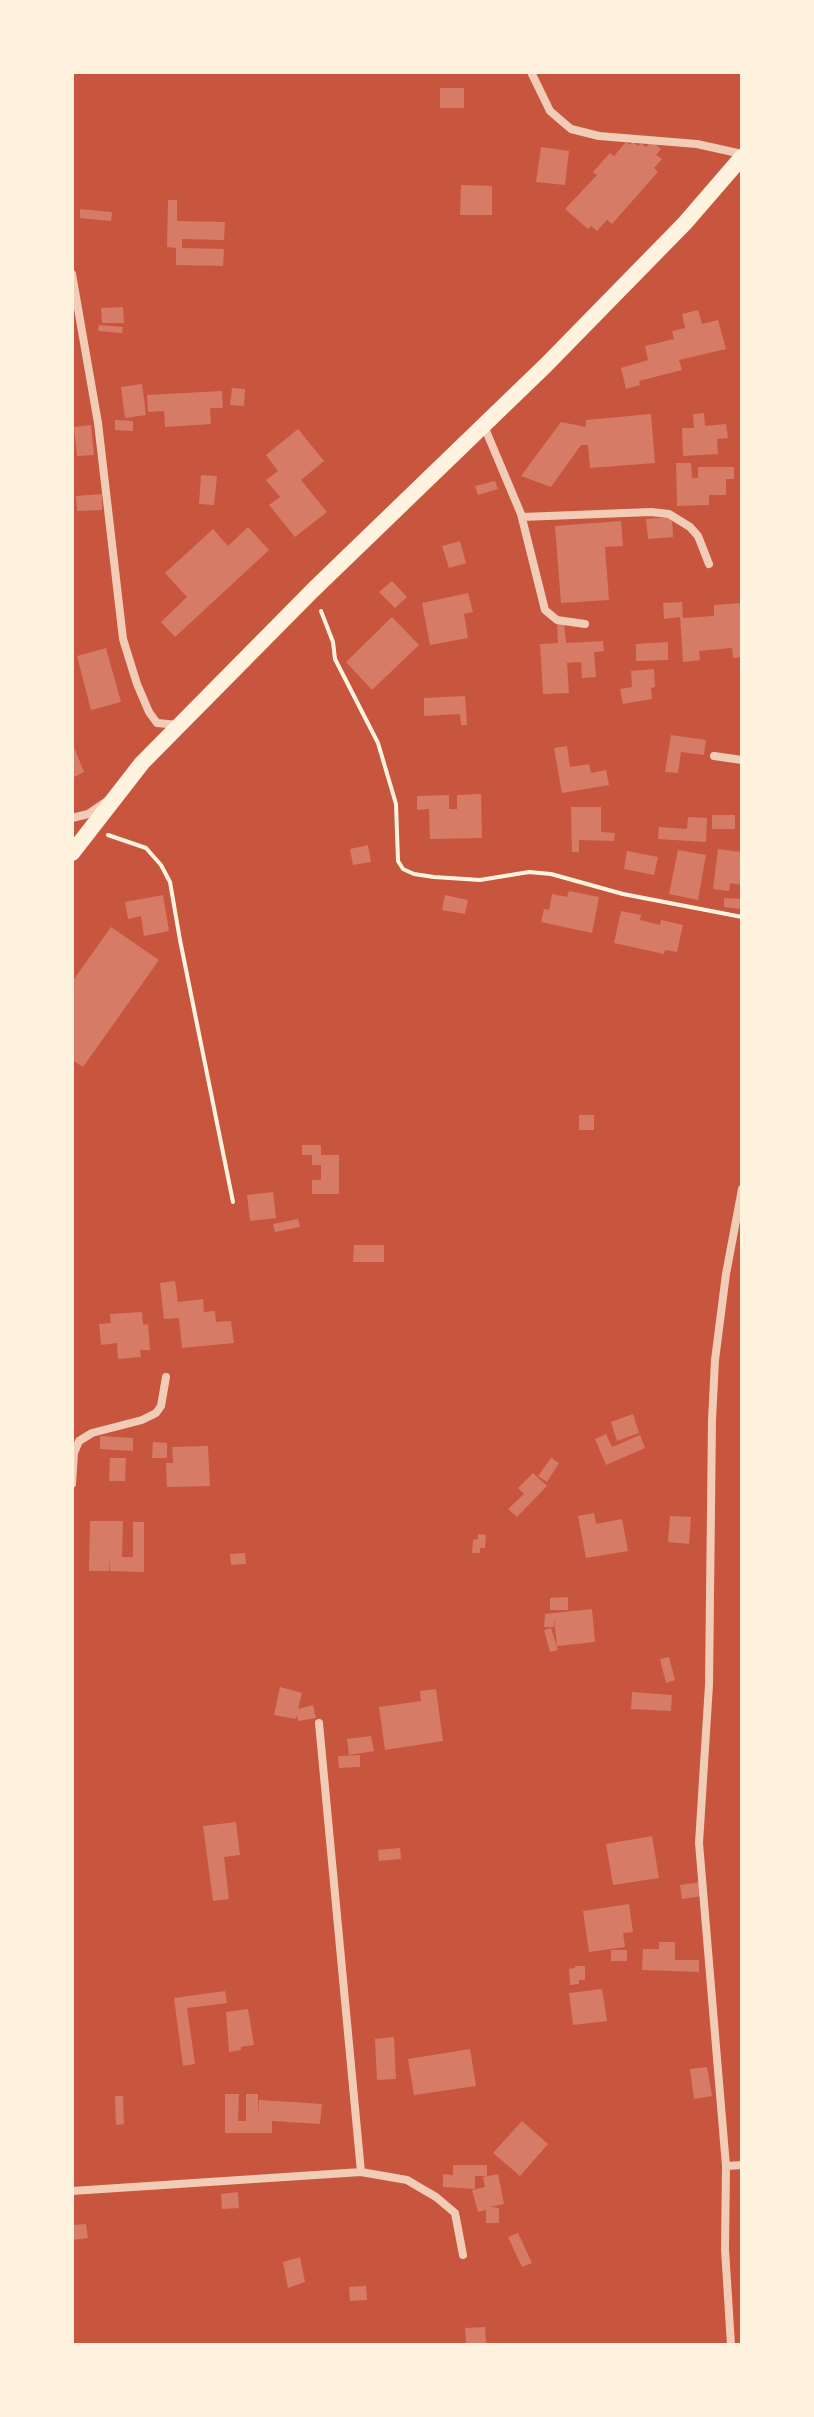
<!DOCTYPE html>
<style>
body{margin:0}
#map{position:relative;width:814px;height:2417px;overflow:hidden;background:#c8553d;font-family:"IBM Plex Sans",sans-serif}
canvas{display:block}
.frame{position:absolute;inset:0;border:74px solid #fff3e0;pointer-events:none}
</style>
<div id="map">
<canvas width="814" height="2417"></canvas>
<div class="frame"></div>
</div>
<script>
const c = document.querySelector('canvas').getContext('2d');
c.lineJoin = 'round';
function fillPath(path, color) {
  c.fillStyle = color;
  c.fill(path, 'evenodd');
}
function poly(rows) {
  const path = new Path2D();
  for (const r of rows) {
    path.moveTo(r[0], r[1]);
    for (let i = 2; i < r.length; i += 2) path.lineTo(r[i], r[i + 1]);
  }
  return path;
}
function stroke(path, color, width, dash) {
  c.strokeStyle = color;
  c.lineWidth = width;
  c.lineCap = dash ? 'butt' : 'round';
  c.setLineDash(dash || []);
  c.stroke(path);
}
fillPath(poly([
 [440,88,464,88,464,108,440,108],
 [633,141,638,146,641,143,646,147,652,141,661,149,656,155,662,159,654,168,658,172,612,224,607,220,597,231,591,226,588,229,565,209,597,175,593,172,610,153,614,156,626,142,630,145],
 [541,147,569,151,565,185,536,182],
 [461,185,492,186,492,215,460,215],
 [168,200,177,200,177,221,225,222,224,240,182,239,182,248,224,249,223,266,176,265,176,248,167,247],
 [80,209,112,212,111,221,80,218],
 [123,307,124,323,102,323,101,308],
 [698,310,702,324,718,320,726,349,679,360,682,370,639,381,640,385,626,389,621,368,648,360,645,346,674,339,672,331,685,328,682,314],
 [99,325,123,327,122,333,98,331],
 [142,384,146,415,125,418,121,387],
 [232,388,245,389,244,406,230,405],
 [222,391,223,408,210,408,211,424,165,427,164,411,148,412,147,395],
 [704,413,705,426,726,424,728,438,717,439,718,454,683,456,682,428,694,428,693,414],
 [651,414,655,463,590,468,588,445,581,445,551,487,521,476,561,422,586,427,586,420],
 [115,420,133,421,133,431,115,430],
 [91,425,94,455,77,456,74,427],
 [298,429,324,461,301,480,327,512,295,537,269,505,280,497,266,480,278,471,266,455],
 [676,463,691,463,692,478,698,478,698,467,734,467,734,479,726,479,726,495,709,495,709,505,677,506],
 [201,475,217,476,214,505,199,504],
 [495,481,498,489,478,495,475,486],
 [102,494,102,510,77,511,76,496],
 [672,517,673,537,648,539,646,519],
 [621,521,623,546,605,547,609,600,561,603,555,526],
 [248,527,269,550,175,637,161,622,187,597,165,573,213,529,228,546],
 [460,541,466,563,449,568,442,546],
 [392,581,407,597,395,608,379,592],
 [468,593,473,612,464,614,468,638,430,645,422,603],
 [682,602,683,618,714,616,714,605,742,603,742,657,733,658,732,648,699,651,700,660,683,662,680,617,664,619,663,603],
 [392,617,419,645,372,690,346,662],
 [557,623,564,623,566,643,603,641,604,651,594,652,596,677,582,678,581,662,567,663,569,693,543,694,540,644,558,643],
 [668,642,668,660,636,661,636,644],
 [106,648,121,702,91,710,77,656],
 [654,669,655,687,651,688,652,699,623,704,620,689,632,687,631,671],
 [465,696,467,725,461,725,460,714,424,716,424,698],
 [671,735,706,740,704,755,681,752,678,773,665,772],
 [72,742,84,772,72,778],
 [567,746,570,767,589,764,591,773,606,770,609,785,562,793,554,748],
 [481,794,482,838,430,839,429,809,417,810,417,796,449,795,449,809,457,809,457,795],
 [571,807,601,807,601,832,615,833,614,841,579,840,579,852,572,852],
 [712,815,735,815,735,829,712,829],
 [688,817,707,818,706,842,658,839,659,827,687,829],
 [368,845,371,862,353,865,350,849],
 [718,849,741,852,742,855,742,885,730,883,729,891,713,889],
 [678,850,706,855,698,900,669,894],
 [627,851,658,857,654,875,624,869],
 [569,891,599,897,592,933,541,922,544,909,549,910,552,894,567,897],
 [163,895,169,931,144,936,141,916,128,919,125,902],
 [445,895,468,900,465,914,442,910],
 [724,898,742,899,742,909,724,907],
 [621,911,641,915,640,920,660,925,661,920,683,925,677,952,665,950,664,954,614,943],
 [111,927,159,960,83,1067,72,1060,72,982],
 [579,1115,594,1115,594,1130,579,1130],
 [302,1145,321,1145,321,1155,339,1155,339,1194,312,1194,312,1180,321,1180,321,1165,312,1165,312,1155,302,1155],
 [273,1192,276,1218,250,1221,247,1195],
 [298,1219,300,1227,275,1232,273,1224],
 [354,1245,384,1245,384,1262,353,1262],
 [175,1281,178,1302,203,1299,204,1312,215,1311,216,1322,231,1321,234,1343,182,1348,179,1318,164,1319,160,1283],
 [142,1312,143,1325,148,1324,150,1350,140,1350,141,1357,118,1359,117,1343,101,1345,99,1324,111,1323,110,1314],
 [633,1414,639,1433,617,1441,611,1422],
 [606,1434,612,1447,640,1435,645,1448,606,1465,595,1439],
 [100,1436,133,1438,133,1451,100,1449],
 [153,1442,167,1443,167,1458,152,1458],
 [208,1446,210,1486,167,1487,166,1463,173,1463,172,1447],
 [110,1458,126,1458,125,1481,109,1481],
 [551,1458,559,1463,547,1482,538,1476],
 [533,1473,547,1486,517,1517,508,1509,524,1494,518,1488],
 [594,1513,596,1524,622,1519,628,1551,586,1558,578,1516],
 [670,1516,691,1517,689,1544,668,1542],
 [90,1521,123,1521,122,1557,133,1557,133,1522,144,1522,144,1572,110,1571,110,1558,109,1571,89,1571],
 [478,1534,486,1535,485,1548,480,1548,480,1553,472,1553,473,1540,478,1539],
 [245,1553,246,1564,231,1565,230,1554],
 [568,1597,568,1610,550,1610,550,1598],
 [592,1609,595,1642,557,1646,554,1618,554,1627,544,1627,545,1614],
 [551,1628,558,1650,550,1652,544,1630],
 [669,1657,675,1680,666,1683,660,1659],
 [280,1687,302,1693,298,1709,313,1705,316,1718,298,1721,297,1715,296,1719,274,1715],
 [436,1689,443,1741,385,1750,379,1707,421,1701,420,1691],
 [632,1692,672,1695,671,1711,631,1709],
 [371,1736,374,1751,349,1755,347,1739],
 [360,1755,360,1767,339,1768,338,1756],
 [236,1822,240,1855,224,1857,229,1899,213,1901,203,1826],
 [652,1836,659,1878,613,1885,606,1844],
 [400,1848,401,1859,379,1861,378,1850],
 [701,1882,703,1896,682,1899,680,1885],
 [629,1904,633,1932,623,1933,625,1947,589,1952,583,1911],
 [659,1942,675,1942,675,1960,699,1960,699,1972,642,1970,643,1949,659,1949],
 [611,1950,627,1950,627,1961,611,1961],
 [575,1966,585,1966,585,1980,579,1980,579,1984,570,1985,569,1969,575,1968],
 [602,1989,607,2021,573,2025,569,1993],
 [225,1991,227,2003,187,2008,195,2064,183,2066,174,1998],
 [248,2009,254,2045,241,2047,241,2050,229,2052,226,2012],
 [394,2037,396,2079,377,2080,375,2039],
 [470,2049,476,2086,414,2095,408,2059],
 [707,2067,712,2096,694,2099,690,2069],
 [225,2094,239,2094,238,2121,246,2121,246,2094,258,2094,258,2117,259,2100,322,2104,320,2124,272,2121,272,2133,225,2133],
 [115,2096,123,2096,124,2124,116,2125],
 [522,2121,548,2144,520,2176,493,2153],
 [453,2165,487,2165,487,2176,475,2176,475,2189,443,2187,443,2174,453,2175],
 [498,2174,504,2204,490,2207,499,2208,499,2223,486,2223,486,2210,478,2212,472,2190,485,2187,483,2177],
 [238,2192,239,2208,222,2209,221,2194],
 [86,2224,88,2238,72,2240,72,2225],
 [518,2233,532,2263,522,2267,508,2237],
 [300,2257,305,2282,288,2288,283,2262],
 [366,2286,367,2300,350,2301,349,2287],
 [485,2327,486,2345,466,2344,465,2328]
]), '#d67c66');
stroke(poly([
 [321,611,333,642,335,659,378,743,396,804,398,861,403,869,414,874,434,877,480,880,529,872,551,874,623,894,742,917],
 [108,835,146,848,161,865,170,882,180,940,233,1202]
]), '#fff3e0', 4);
stroke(poly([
 [531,72,550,111,571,129,599,136,697,144,742,154],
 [72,274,98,423,123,639,137,684,149,712,157,723,179,725],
 [484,426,521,514,545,610,557,620,585,624],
 [522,517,651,512,669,514,690,527,698,536,709,564],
 [714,756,742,760],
 [72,818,88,814,107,801],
 [72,1484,74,1453,79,1441,92,1433,142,1420,156,1413,161,1406,166,1377],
 [319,1723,361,2172],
 [726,2166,742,2165],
 [72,2191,361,2172,407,2180,436,2197,455,2213,463,2255],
 [731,2345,725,2249,726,2166,699,1843,709,1685,712,1420,715,1360,726,1274,742,1189]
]), '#f1ccb7', 8);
stroke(poly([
 [72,853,142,763,313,590,546,365,685,223,742,157]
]), '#fff3e0', 16);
</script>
